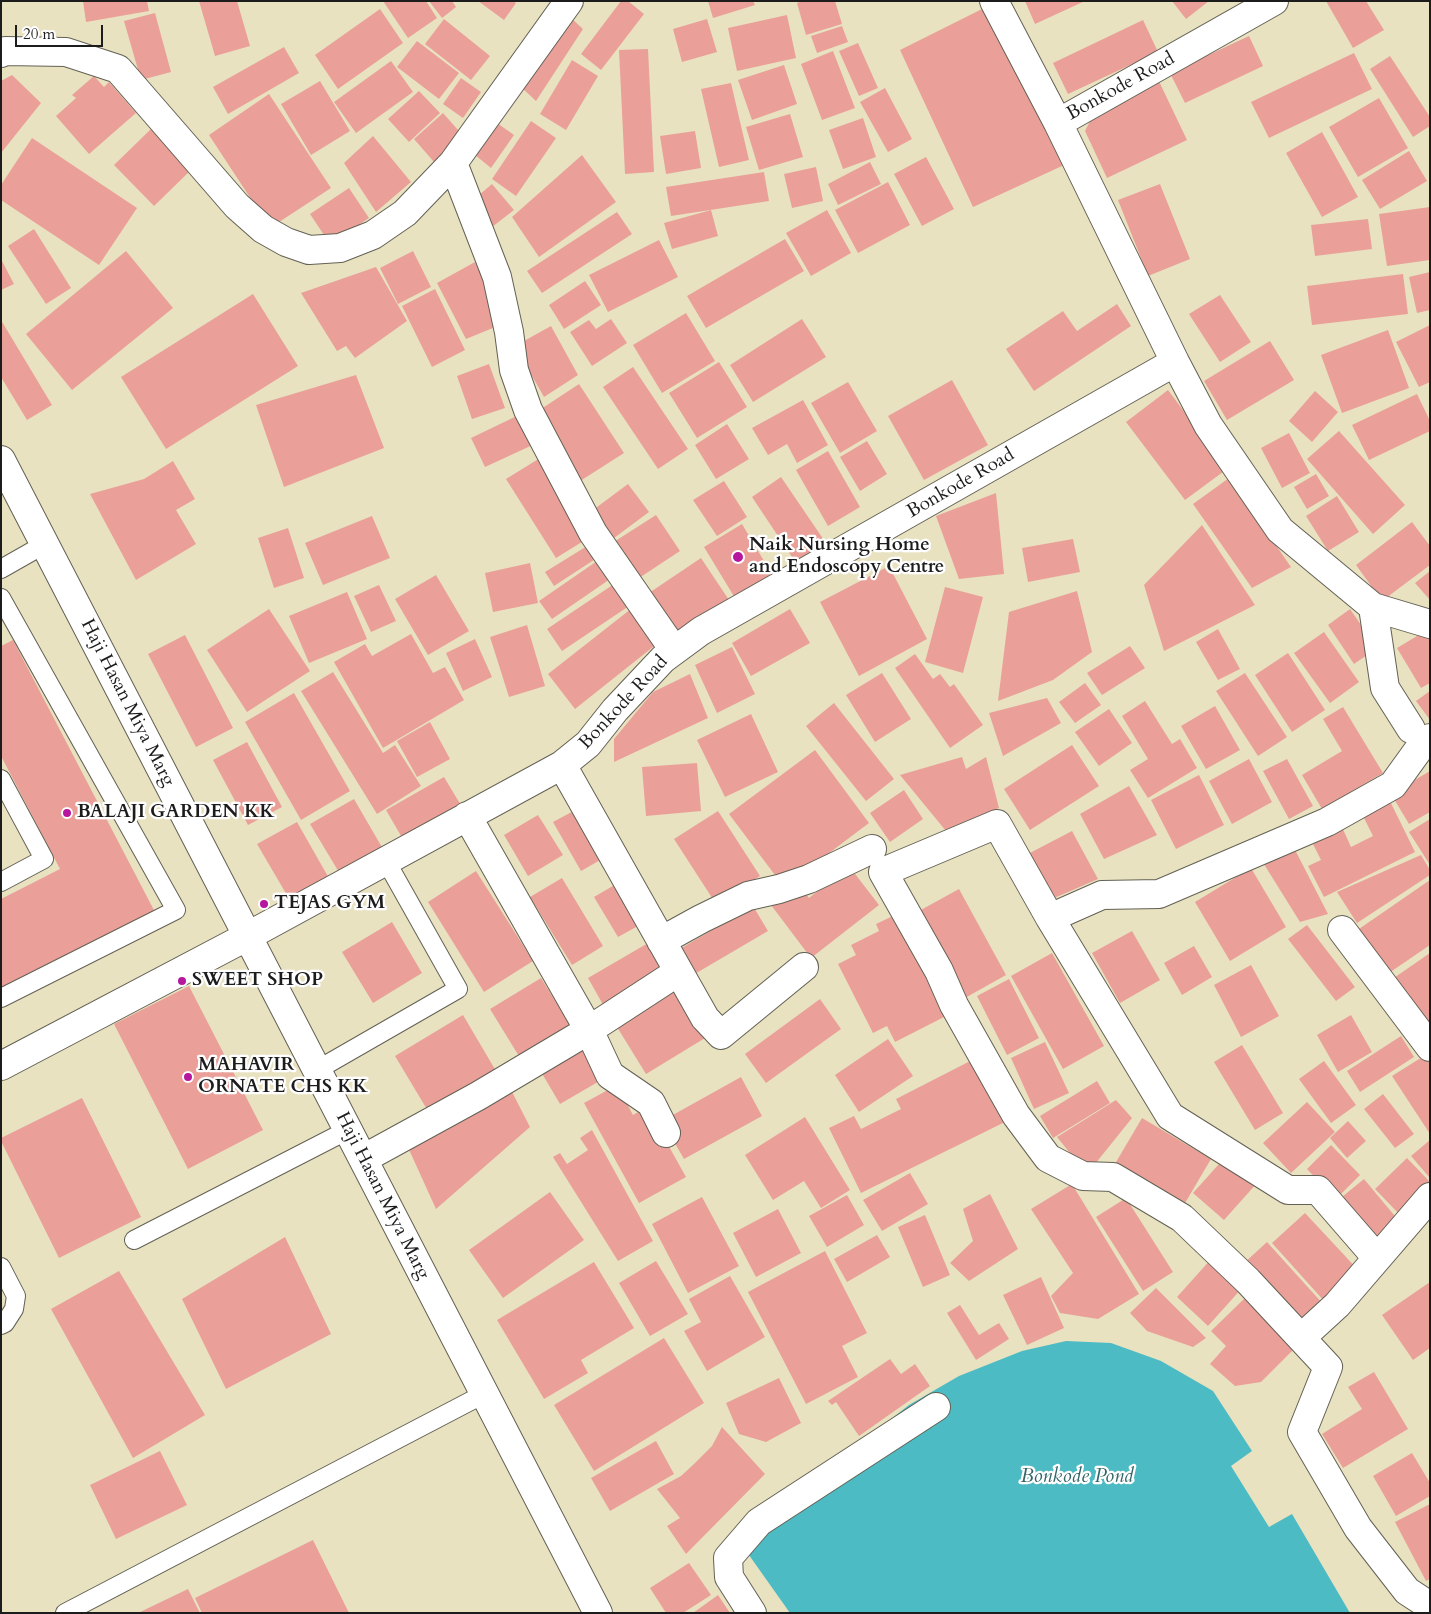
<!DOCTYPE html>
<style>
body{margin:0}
#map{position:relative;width:1431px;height:1614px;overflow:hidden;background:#e8e2c0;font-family:Cardo,serif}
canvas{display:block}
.frame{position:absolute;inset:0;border:2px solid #1c1c1c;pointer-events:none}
.scale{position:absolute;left:15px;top:25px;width:88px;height:22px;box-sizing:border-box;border:2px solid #1c1c1c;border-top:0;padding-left:6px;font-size:15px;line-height:18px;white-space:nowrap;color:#1c1c1c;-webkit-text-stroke:4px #fff;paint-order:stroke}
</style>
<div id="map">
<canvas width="1431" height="1614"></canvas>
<div class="frame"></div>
<div class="scale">20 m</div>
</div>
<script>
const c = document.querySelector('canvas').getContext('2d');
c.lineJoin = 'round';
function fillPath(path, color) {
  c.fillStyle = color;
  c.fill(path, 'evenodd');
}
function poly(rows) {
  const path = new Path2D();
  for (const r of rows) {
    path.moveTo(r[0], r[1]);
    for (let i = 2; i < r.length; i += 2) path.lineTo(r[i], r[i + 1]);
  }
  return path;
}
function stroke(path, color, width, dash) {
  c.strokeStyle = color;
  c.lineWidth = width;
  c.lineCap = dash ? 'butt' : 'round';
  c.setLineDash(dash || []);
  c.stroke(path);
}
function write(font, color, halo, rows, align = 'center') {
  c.font = font + ' Cardo,serif';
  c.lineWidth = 4.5;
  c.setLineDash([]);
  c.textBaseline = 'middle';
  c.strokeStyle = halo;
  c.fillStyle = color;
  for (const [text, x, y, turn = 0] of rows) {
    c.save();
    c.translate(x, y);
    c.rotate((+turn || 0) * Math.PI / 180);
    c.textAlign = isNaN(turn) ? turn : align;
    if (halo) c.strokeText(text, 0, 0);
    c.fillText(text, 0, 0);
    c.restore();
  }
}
fillPath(poly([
 [1066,1341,1111,1343,1161,1361,1213,1391,1252,1451,1231,1466,1269,1527,1292,1514,1350,1613,790,1613,744,1548,759,1522,909,1405,959,1376,1022,1351]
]), '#4dbbc4');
fillPath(poly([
 [83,1,147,1,149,11,86,22],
 [199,1,237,1,250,46,215,56],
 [383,1,426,1,437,18,408,38],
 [429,1,452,1,456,7,442,18],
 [478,1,513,1,516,3,504,20],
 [621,1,628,1,644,14,601,70,581,54],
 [708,1,753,1,755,5,713,18],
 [802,1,835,1,842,24,806,35,797,3],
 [1025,1,1085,1,1035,24],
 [1172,1,1209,1,1186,19],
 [1326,1,1366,1,1384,30,1353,48],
 [990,5,1075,160,973,207,900,50],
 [380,9,403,43,338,89,315,55],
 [155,13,171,72,141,80,124,21],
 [787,15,796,58,737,71,728,28],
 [570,17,583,29,536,101,520,86],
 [444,19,490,56,471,80,425,44],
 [707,19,717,52,682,62,673,29],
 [1143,20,1158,52,1068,94,1053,63],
 [842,26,848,42,817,53,811,36],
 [1249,36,1263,66,1185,103,1170,73],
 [417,41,459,73,439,99,397,67],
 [858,43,878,88,859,96,839,51],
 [284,47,299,73,228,114,213,87],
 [648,49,654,172,625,174,619,50],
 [833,51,855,108,822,120,801,64],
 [1354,53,1372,89,1269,138,1251,102],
 [1390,56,1430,117,1430,126,1413,137,1370,69],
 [572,60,598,76,566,130,540,114],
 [391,61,413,92,356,133,334,102],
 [784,65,797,104,752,120,738,80],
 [12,75,41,103,1,153,1,81],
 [1156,75,1187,140,1107,178,1085,131,1097,107],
 [94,76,104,87,109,82,136,113,89,154,56,116,76,98,72,95],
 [461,78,481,92,463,118,443,104],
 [320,81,350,131,311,155,281,104],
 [731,83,749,160,719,167,701,89],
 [885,88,912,139,888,152,860,102],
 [419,91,440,113,409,142,388,119],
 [269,94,331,188,270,228,209,135],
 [1379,98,1408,148,1358,177,1329,127],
 [443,113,466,139,441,170,414,139],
 [790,114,803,157,759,170,746,127],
 [490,118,514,135,491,168,469,150],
 [863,118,876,157,843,169,829,130],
 [531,121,556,138,516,196,492,179],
 [151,129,191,170,154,206,114,165],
 [695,131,701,168,666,174,660,136],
 [1322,132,1358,197,1322,217,1286,153],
 [373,136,411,182,376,212,344,163],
 [32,138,137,208,99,265,1,200,1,185],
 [1409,151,1427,181,1380,209,1362,180],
 [582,155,616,202,539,257,512,217],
 [926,157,954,209,922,226,894,174],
 [870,162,881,184,838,205,828,184],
 [816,167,823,201,792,208,784,174],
 [764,172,769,201,671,216,666,187],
 [888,182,910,225,858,253,835,210],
 [492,184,514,210,483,234,472,201],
 [1160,184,1190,259,1148,276,1118,200],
 [349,188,369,218,330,244,310,214],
 [1430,207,1430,260,1387,266,1379,214],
 [711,210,718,236,672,249,664,223],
 [827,210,851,253,811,276,786,233],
 [617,212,632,234,542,293,527,271],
 [1368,219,1372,249,1315,256,1311,225],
 [34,229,71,288,46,304,8,246],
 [785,239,804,271,706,328,687,296],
 [659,240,678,277,608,312,589,275],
 [126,251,173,308,72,390,26,334],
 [413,251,431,287,398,304,380,268],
 [1,259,14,284,1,290],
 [475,262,505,323,466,339,437,283],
 [376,267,407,321,355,358,346,346,337,351,301,293],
 [1430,272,1430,310,1417,313,1409,277],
 [1403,274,1408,314,1312,325,1307,286],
 [585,281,601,305,564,329,549,305],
 [435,289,465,350,432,367,402,306],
 [253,294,298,366,166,449,121,377],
 [1220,295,1251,342,1220,362,1189,314],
 [1117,304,1131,326,1034,391,1006,349,1063,311,1077,331],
 [686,313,715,361,662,393,633,345],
 [611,319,627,343,592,366,570,332,589,320,596,329],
 [802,319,826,357,753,402,730,365],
 [1,320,52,405,27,420,1,377],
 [1430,325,1430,382,1419,387,1396,342],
 [551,326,578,375,544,397,515,346],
 [1388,330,1409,388,1342,413,1321,355],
 [1270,341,1294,380,1227,420,1204,381],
 [719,362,747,407,697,438,669,393],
 [489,364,505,408,472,419,457,376],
 [633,367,688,449,658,469,603,387],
 [356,375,384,448,284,487,256,405],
 [952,380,988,445,924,480,888,416],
 [848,382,877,431,840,453,811,403],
 [579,384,624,453,574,485,535,413],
 [1168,390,1227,469,1185,500,1126,422],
 [1315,391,1338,412,1312,442,1289,421],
 [1417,394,1430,421,1430,431,1369,460,1352,425],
 [803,400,828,445,797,463,787,444,768,455,752,428],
 [523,413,537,443,485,467,471,438],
 [727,424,749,459,716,479,695,445],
 [1339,431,1405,505,1373,534,1307,459],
 [1289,433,1310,473,1282,488,1261,448],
 [867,441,887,474,860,491,840,457],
 [828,451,860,507,828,526,796,470],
 [540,458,590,537,556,558,506,479],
 [173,461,195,499,176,510,196,544,136,580,90,494,144,479],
 [1316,474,1329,496,1307,509,1294,487],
 [781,477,828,546,798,566,752,497],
 [1229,478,1291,567,1252,588,1193,504],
 [724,481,747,517,717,536,693,500],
 [628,484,649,512,610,541,589,513],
 [996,493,1004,574,959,579,936,516],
 [1337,496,1359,532,1328,551,1306,516],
 [656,515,680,551,633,582,609,545],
 [372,516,390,558,323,585,305,543],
 [1412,522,1430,546,1430,565,1382,601,1356,565],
 [742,524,773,576,735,598,704,547],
 [1202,525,1255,605,1164,651,1144,585],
 [288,528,304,578,274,588,258,538],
 [1073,539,1080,572,1028,582,1022,548],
 [592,543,600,556,554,586,545,572],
 [701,558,731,603,676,640,646,595],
 [600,559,613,577,552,619,539,601],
 [530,563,538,603,493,612,485,573],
 [889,566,927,639,859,676,820,602],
 [1430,571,1430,600,1415,583],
 [436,575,469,631,428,655,395,599],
 [617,582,632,604,562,651,547,629],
 [379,585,396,621,371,632,354,596],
 [945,587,983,597,963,673,925,662],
 [1077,591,1092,652,1053,680,998,701,1009,612],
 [347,592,367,639,309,663,289,616],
 [636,605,663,639,575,709,548,674],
 [269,609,310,671,247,712,207,650],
 [790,609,810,643,751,676,732,643],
 [1350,609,1377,648,1354,664,1328,625],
 [527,625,545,686,509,697,490,637],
 [1218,629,1240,669,1218,680,1196,642],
 [1427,630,1430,635,1430,683,1421,688,1397,648],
 [1324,632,1359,682,1330,703,1294,653],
 [411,634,433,673,445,667,464,700,383,748,334,662,365,644,372,656],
 [185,635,233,728,196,747,148,654],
 [475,639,492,677,463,691,446,653],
 [13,640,156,914,1,995,1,899,60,869,1,756,1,646],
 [1130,646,1145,668,1102,695,1087,673],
 [732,647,755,694,717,713,695,665],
 [1288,653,1325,710,1292,732,1255,675],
 [915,654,933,679,940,674,950,687,954,684,983,725,950,748,895,668],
 [333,672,383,753,395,745,421,786,377,814,301,691],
 [882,673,911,719,875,742,846,695],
 [1245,673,1287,737,1258,756,1216,691],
 [690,674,708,718,614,762,614,739,653,692],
 [1085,683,1101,705,1075,723,1059,702],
 [1430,691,1430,720,1416,701],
 [294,693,350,791,301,820,245,722],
 [1047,698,1061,723,1003,756,989,713],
 [1145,701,1172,744,1180,739,1197,768,1148,798,1130,770,1148,759,1122,716],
 [834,703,894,779,866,801,806,726],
 [1215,706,1240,750,1206,769,1181,726],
 [1343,707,1383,773,1322,809,1302,775,1342,751,1323,719],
 [1109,709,1132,743,1099,766,1075,732],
 [751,714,778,772,725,797,697,740],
 [430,722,450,759,417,777,397,741],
 [247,742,282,807,248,825,213,760],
 [1072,745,1099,786,1030,830,1004,789],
 [815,750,869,823,784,887,729,814],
 [962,757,966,769,986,757,999,808,946,831,900,775],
 [1249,759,1272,802,1232,824,1209,781],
 [1287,759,1313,806,1289,819,1263,771],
 [697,763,701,811,646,816,642,767],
 [1430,771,1430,812,1409,824,1391,794],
 [1199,775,1224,825,1176,849,1151,800],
 [444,777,462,807,404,841,386,810],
 [1129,786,1157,835,1104,859,1080,814],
 [904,790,923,819,890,842,870,813],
 [1388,797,1415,852,1324,897,1308,866,1321,860,1312,842,1342,827,1351,847,1373,836,1360,810],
 [354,799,383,849,340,874,310,824],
 [581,807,609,855,581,871,553,822],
 [718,811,760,876,716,904,674,839],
 [538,815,563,855,528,876,504,835],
 [1430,819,1430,865,1409,832],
 [297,822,330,880,291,902,257,844],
 [1072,831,1098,879,1052,899,1026,855],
 [1292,844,1328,914,1300,922,1257,853],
 [1421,855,1430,870,1430,875,1357,923,1337,892],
 [849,866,879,905,811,958,771,905,798,884,809,898],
 [1251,868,1286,927,1230,961,1195,902],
 [476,871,533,961,484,992,428,902],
 [562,878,603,946,572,965,530,897],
 [623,880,647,921,618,937,594,897],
 [1430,880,1430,945,1386,975,1356,931],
 [959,889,1006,975,965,998,919,911],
 [753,906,768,931,693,975,678,950],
 [895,915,946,1016,895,1042,887,1026,873,1033,838,964,856,955,851,945,879,931,876,924],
 [392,922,422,973,373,1003,342,952],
 [1307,925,1355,987,1336,1001,1288,939],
 [1132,931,1160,980,1120,1003,1092,953],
 [655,939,674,971,606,1010,588,978],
 [1194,946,1212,977,1182,995,1164,963],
 [1052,953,1104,1046,1063,1069,1011,976],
 [1430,953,1430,1021,1421,1028,1388,982],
 [1251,965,1279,1016,1241,1037,1214,985],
 [541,978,576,1034,525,1066,490,1009],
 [1009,979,1039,1038,1007,1055,977,996],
 [189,986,263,1130,188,1169,114,1024],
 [681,987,710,1035,646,1074,617,1027],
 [820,999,841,1029,766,1083,745,1054],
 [463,1015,496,1071,428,1111,395,1056],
 [1351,1015,1372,1052,1338,1072,1317,1035],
 [1401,1036,1414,1057,1360,1092,1347,1071],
 [581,1039,603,1079,560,1104,537,1065],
 [888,1039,913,1076,859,1112,835,1075],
 [1045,1042,1069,1093,1034,1109,1011,1058],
 [1242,1045,1283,1113,1255,1130,1214,1062],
 [1427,1054,1430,1058,1430,1134,1392,1076],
 [978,1057,1009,1120,861,1193,829,1128,854,1116,861,1129,901,1109,896,1099],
 [1324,1061,1356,1105,1331,1123,1299,1079],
 [741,1077,762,1116,684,1159,662,1121],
 [1097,1081,1110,1103,1053,1138,1040,1116],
 [617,1085,633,1115,647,1107,686,1177,639,1203,584,1103],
 [509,1086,530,1127,436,1209,406,1143],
 [1383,1094,1414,1134,1395,1148,1364,1109],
 [82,1098,141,1217,59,1258,1,1141,1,1138],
 [1116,1100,1132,1118,1087,1174,1057,1137],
 [1307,1102,1335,1132,1291,1173,1263,1143],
 [805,1117,850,1190,821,1208,804,1181,773,1200,745,1155],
 [1142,1118,1211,1159,1178,1215,1109,1174],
 [1348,1121,1366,1141,1347,1158,1330,1138],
 [592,1130,653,1241,618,1261,553,1157,560,1153,567,1164,588,1150,580,1138],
 [1430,1140,1430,1178,1411,1156],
 [1331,1145,1360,1175,1336,1199,1307,1169],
 [1227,1155,1258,1182,1224,1220,1193,1193],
 [1407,1158,1430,1182,1430,1188,1401,1216,1375,1189],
 [910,1173,928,1204,882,1231,863,1200],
 [1364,1179,1399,1221,1374,1247,1337,1201],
 [1072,1184,1139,1294,1098,1319,1060,1313,1051,1296,1073,1273,1031,1209],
 [550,1192,584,1240,503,1298,469,1250],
 [990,1194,1018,1249,969,1281,950,1263,973,1241,963,1209],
 [847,1195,864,1225,827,1247,809,1216],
 [702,1197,739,1266,688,1293,652,1224],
 [1126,1198,1173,1272,1143,1291,1096,1217],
 [778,1209,801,1253,756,1277,733,1233],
 [1305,1213,1360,1272,1325,1302,1272,1243],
 [925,1215,950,1275,923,1287,898,1227],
 [877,1235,890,1257,847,1282,834,1259],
 [285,1237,331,1334,226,1389,182,1299],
 [1267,1242,1324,1305,1300,1327,1243,1264],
 [825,1251,867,1333,842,1346,858,1377,806,1404,748,1292],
 [1212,1258,1243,1287,1208,1326,1177,1297],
 [656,1261,688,1314,650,1336,619,1283],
 [594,1262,634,1328,581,1360,588,1373,544,1399,497,1320],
 [119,1271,205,1415,133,1458,51,1309],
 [730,1276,765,1337,707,1371,684,1331,701,1322,689,1299],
 [1041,1277,1064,1328,1027,1345,1003,1295],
 [1430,1282,1430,1348,1413,1360,1382,1315],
 [1156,1288,1206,1338,1193,1347,1147,1331,1130,1313],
 [1246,1297,1295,1348,1261,1382,1235,1386,1210,1364,1226,1346,1211,1331],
 [960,1305,979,1335,999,1323,1009,1339,976,1360,947,1313],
 [664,1338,704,1403,594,1471,554,1405],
 [890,1359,901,1374,915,1364,930,1386,859,1436,836,1402,832,1405,828,1401],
 [1374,1372,1408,1429,1343,1468,1322,1434,1362,1409,1348,1387],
 [779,1378,801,1423,766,1442,739,1434,726,1403],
 [722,1427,765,1474,686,1554,667,1526,680,1518,657,1489,681,1476,694,1464,712,1446],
 [656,1441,674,1474,610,1511,591,1478],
 [160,1451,187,1505,116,1539,90,1485],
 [1412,1453,1430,1483,1430,1496,1396,1516,1373,1476],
 [1430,1504,1430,1579,1426,1581,1395,1522],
 [313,1540,349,1613,202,1613,195,1598],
 [689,1563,711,1595,683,1613,666,1613,650,1588],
 [188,1589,200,1613,138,1613],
 [718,1595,730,1613,693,1613]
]), '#eaa099');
const lane = poly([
 [1,569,45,544],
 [1,598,176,910,1,998],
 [1,779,44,859,1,882],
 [317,1070,458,989,386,861],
 [134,1240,348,1130],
 [1,1267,16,1296,14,1309,5,1323,1,1325],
 [65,1613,484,1394]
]);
const street = poly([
 [994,1,1058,123],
 [1,53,5,51,66,52,118,69,237,206,263,229,286,242,309,250,340,248,373,235,405,213,453,163,569,1],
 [453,163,497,277,509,332,514,370,528,410,593,533,674,650],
 [1175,362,1208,425,1280,530,1373,607,1430,624],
 [1,460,598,1613],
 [1373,607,1385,688,1411,729],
 [1430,738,1424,742,1393,785,1327,822,1159,894,1102,895,1050,918,997,824,883,872,939,971,954,1005,1016,1115,1048,1158,1083,1176,1113,1177,1182,1218,1248,1281,1328,1367,1302,1432,1358,1528,1407,1591,1430,1606],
 [562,765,705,1018,721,1035,804,967],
 [467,816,589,1030,610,1075,651,1103,666,1133],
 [1050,918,1170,1116,1288,1190,1318,1190,1377,1258],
 [1342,930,1430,1047],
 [661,941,701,919,748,896,779,889,809,879,872,849],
 [1,1066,248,936,562,765,588,744,615,710,663,659,701,631,1175,362,1058,123,1274,1],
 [363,1159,478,1096,589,1030,678,972],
 [1301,1338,1337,1305,1430,1197],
 [752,1613,729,1577,728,1558,759,1522,936,1407]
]);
stroke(lane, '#636155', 20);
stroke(street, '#636155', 30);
stroke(lane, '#fff', 18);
stroke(street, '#fff', 28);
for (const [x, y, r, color] of [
 [738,557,6,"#b5179e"],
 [67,813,5,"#b5179e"],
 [264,904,5,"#b5179e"],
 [182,981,5,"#b5179e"],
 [188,1077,5,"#b5179e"]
]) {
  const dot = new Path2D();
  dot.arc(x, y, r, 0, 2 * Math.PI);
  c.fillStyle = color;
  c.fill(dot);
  stroke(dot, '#fff', 2);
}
write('19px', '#1c1c1c', '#fff', [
 ["Bonkode Road",1121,87,-29],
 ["Bonkode Road",961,484,-30],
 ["Haji Hasan Miya Marg",127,703,63],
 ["Bonkode Road",624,703,-47],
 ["Haji Hasan Miya Marg",382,1196,63]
]);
write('bold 19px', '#1c1c1c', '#fff', [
 ["Naik Nursing Home",749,546],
 ["and Endoscopy Centre",749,568],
 ["BALAJI GARDEN KK",77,813],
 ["TEJAS GYM",274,904],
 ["SWEET SHOP",192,981],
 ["MAHAVIR",198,1066],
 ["ORNATE CHS KK",198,1088]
], 'left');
write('italic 20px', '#326468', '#fff', [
 ["Bonkode Pond",1077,1477]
]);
</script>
